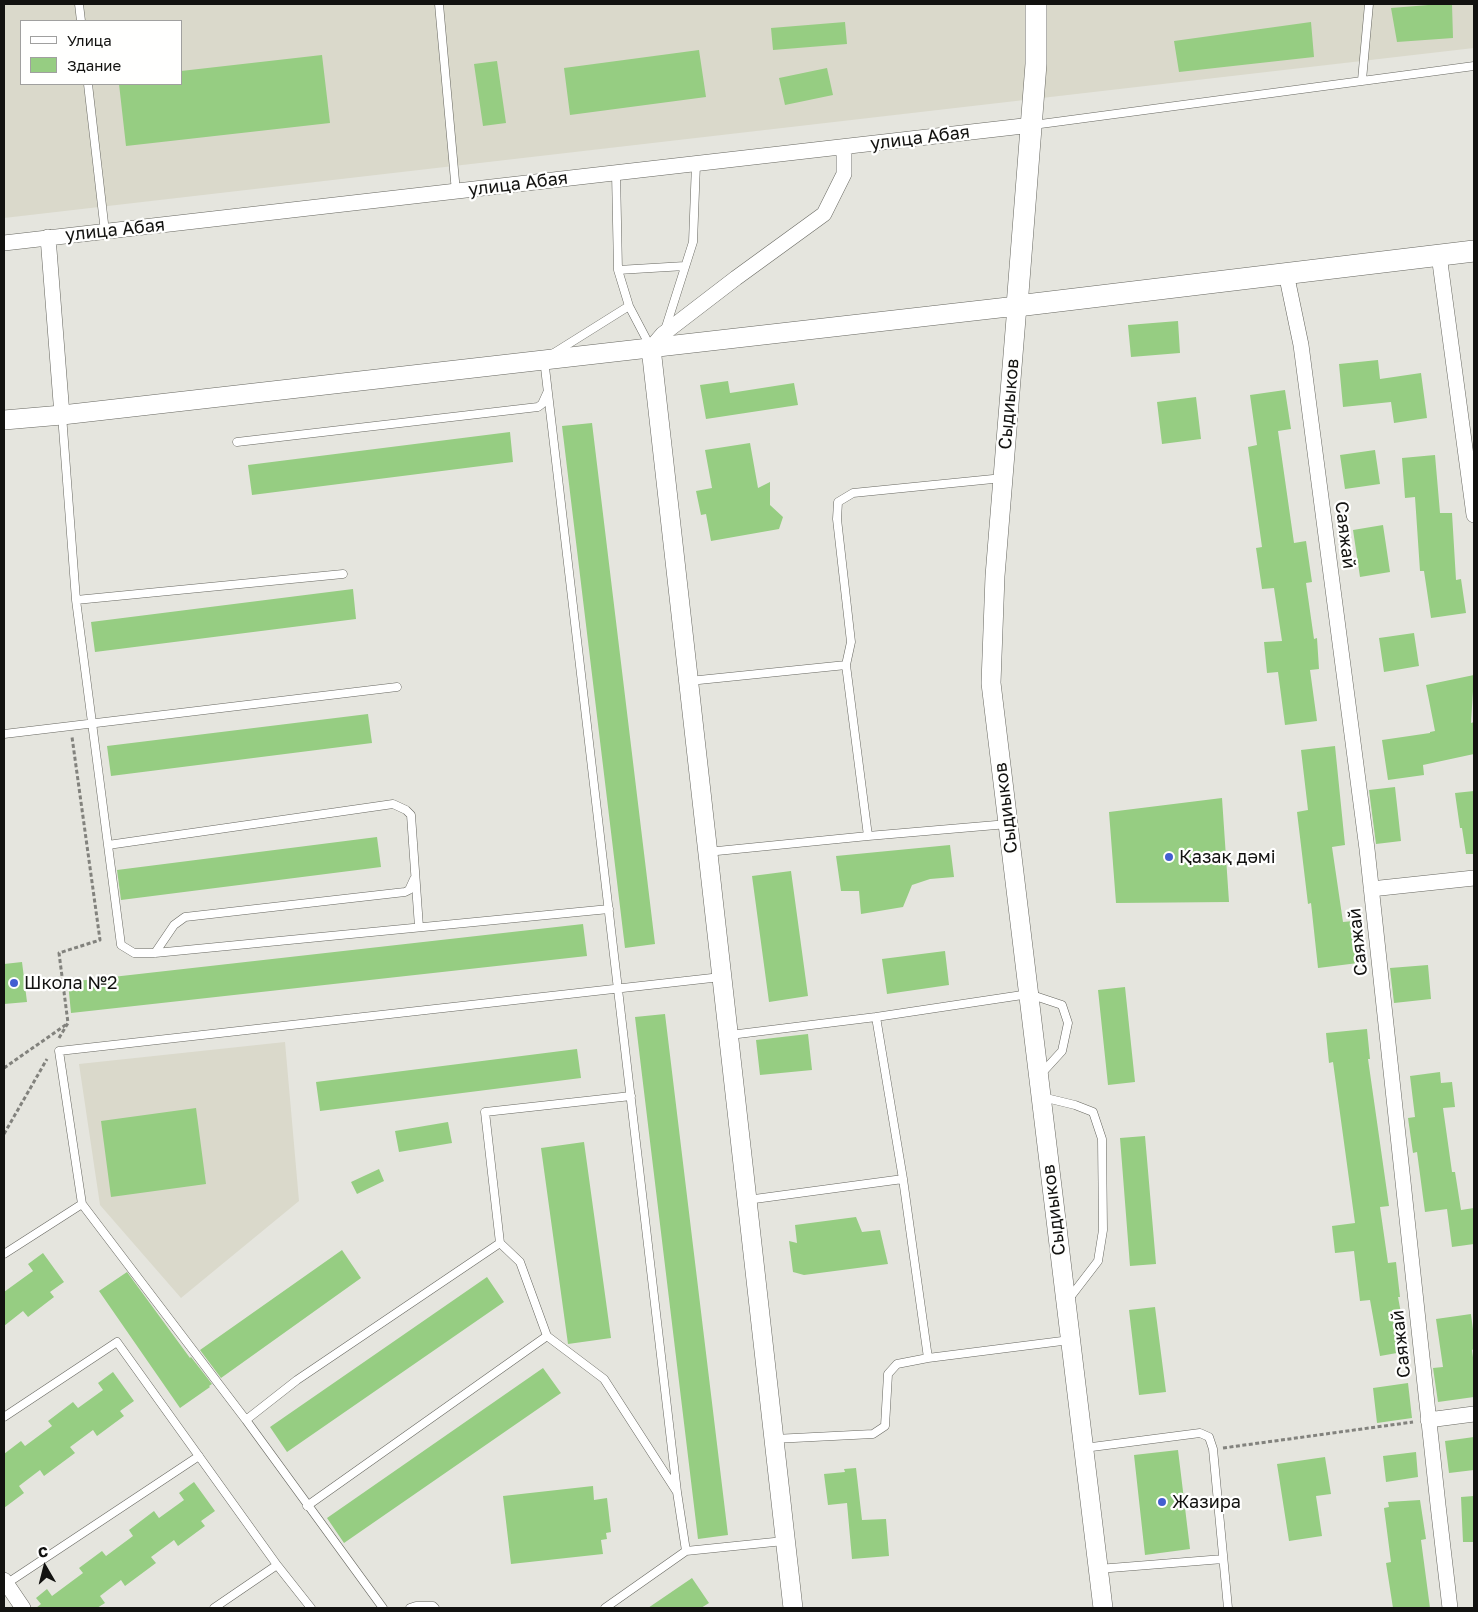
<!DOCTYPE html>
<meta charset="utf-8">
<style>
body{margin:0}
#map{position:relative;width:1478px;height:1612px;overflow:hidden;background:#e5e5de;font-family:"Golos Text",sans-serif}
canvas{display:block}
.frame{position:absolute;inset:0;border:5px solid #121210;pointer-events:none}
.legend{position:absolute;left:20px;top:20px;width:162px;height:65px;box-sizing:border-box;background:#fffffe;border:1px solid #a0a09f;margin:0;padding:6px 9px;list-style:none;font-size:15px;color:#121210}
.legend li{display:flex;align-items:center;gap:10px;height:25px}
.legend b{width:25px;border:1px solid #a0a09f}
.north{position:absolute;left:20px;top:1542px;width:50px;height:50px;-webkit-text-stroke:4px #fffffe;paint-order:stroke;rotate:352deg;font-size:14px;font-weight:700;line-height:20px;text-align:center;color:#121210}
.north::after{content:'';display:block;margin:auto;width:18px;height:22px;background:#121210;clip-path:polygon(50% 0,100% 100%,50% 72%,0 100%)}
</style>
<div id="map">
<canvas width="1478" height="1612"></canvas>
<div class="frame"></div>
<ul class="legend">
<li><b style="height:6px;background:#fff"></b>Улица</li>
<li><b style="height:14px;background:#96cd82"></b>Здание</li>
</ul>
<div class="north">С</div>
</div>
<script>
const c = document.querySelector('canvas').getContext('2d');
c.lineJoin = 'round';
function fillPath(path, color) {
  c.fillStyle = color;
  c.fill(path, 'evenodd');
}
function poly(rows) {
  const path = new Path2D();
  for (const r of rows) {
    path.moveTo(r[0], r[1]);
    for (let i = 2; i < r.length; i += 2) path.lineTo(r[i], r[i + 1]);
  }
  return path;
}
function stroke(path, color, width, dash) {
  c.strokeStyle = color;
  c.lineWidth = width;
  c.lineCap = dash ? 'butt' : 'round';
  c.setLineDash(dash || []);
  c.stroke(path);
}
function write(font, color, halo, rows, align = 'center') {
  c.font = font + ' "Golos Text",sans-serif';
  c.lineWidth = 4.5;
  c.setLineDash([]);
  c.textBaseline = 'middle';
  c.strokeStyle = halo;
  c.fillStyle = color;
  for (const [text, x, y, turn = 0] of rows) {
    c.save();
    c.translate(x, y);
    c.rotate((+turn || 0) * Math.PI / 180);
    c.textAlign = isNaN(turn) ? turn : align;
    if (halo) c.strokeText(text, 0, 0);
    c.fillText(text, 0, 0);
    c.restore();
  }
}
fillPath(poly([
 [4,4,1474,4,1474,48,4,218],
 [21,21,181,21,181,84,21,84],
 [285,1042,299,1201,181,1298,100,1205,79,1064]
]), '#dad9cb');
fillPath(poly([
 [1441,4,1452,4,1453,38,1397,42,1391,8],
 [845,22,847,44,773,50,771,28],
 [1311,22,1314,57,1179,72,1174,41],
 [699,50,706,97,570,115,564,68],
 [322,55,330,123,126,146,119,84,181,84,181,71],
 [497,61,506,123,483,126,474,64],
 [827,68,833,95,785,105,779,78],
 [1178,321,1180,353,1131,357,1128,325],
 [1378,360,1380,379,1421,373,1427,418,1394,423,1391,402,1343,407,1339,364],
 [728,381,730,393,794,383,798,405,706,419,700,385],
 [1285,390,1291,429,1278,431,1294,543,1306,541,1312,582,1306,583,1314,639,1317,638,1319,669,1310,670,1317,721,1285,725,1278,672,1267,673,1264,642,1282,641,1274,588,1262,589,1256,548,1262,547,1248,447,1257,445,1250,395],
 [1196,397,1201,439,1162,444,1157,402],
 [592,423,655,944,625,948,562,426],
 [510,432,513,462,252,495,248,465],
 [750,443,758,488,770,482,770,505,783,517,779,529,711,541,706,514,701,515,696,491,712,488,705,450],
 [1375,450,1380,484,1345,489,1340,455],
 [1435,455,1440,513,1452,513,1456,580,1461,579,1466,613,1431,618,1424,571,1420,571,1415,497,1405,498,1402,458],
 [1383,525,1390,572,1360,577,1353,530],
 [353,589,356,619,95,652,91,622],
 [1414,633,1419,666,1384,672,1379,638],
 [1474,675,1471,723,1474,722,1474,754,1423,765,1424,775,1388,780,1382,740,1430,733,1430,732,1435,731,1426,685],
 [368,714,372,743,111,776,107,746],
 [1335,746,1345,845,1332,847,1343,922,1353,921,1358,963,1318,968,1311,903,1308,904,1297,812,1308,810,1301,750],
 [1395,787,1401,841,1376,844,1369,790],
 [1474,791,1474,854,1466,854,1462,828,1460,828,1455,793],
 [1222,798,1229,902,1116,903,1109,812],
 [377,837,381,867,121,900,117,870],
 [950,845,954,877,930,879,912,885,903,907,861,914,859,891,841,891,836,856],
 [791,871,808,996,769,1002,752,876],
 [583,924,587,956,71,1013,68,982],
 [945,951,949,985,887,994,882,959],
 [22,962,27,1002,4,1004,4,964],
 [1428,965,1431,999,1394,1003,1390,968],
 [1125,987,1135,1082,1108,1085,1098,990],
 [665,1014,728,1535,698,1539,635,1017],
 [1367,1029,1370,1059,1368,1059,1389,1206,1380,1207,1388,1263,1396,1262,1400,1297,1398,1297,1408,1351,1380,1356,1370,1300,1360,1301,1354,1251,1335,1253,1332,1226,1355,1223,1333,1062,1329,1063,1326,1033],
 [808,1034,812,1070,760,1075,756,1040],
 [577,1049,581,1078,320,1111,316,1082],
 [1440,1072,1441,1083,1452,1082,1455,1107,1443,1108,1452,1172,1455,1172,1461,1210,1474,1208,1474,1244,1452,1247,1447,1209,1425,1212,1417,1152,1413,1153,1408,1118,1415,1117,1410,1076],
 [196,1108,206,1184,111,1197,101,1121],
 [448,1122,452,1143,399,1152,395,1131],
 [1145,1136,1156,1264,1130,1266,1120,1138],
 [584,1142,611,1338,568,1344,541,1148],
 [379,1169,384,1181,357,1194,351,1182],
 [856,1217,862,1232,880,1230,888,1264,804,1275,793,1272,789,1241,797,1243,795,1225],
 [342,1250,361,1278,221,1378,200,1350],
 [43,1253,64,1282,50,1292,54,1297,28,1317,23,1311,4,1326,4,1292,33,1271,28,1264],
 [127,1272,190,1358,191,1357,212,1384,209,1386,210,1387,180,1408,99,1291],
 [487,1277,504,1302,287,1452,270,1427],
 [1155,1307,1166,1392,1139,1395,1129,1310],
 [1471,1314,1474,1338,1474,1349,1472,1350,1474,1365,1474,1397,1438,1402,1433,1368,1443,1367,1436,1319],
 [543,1368,561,1393,344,1543,327,1518],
 [113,1372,134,1401,120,1411,124,1416,97,1436,93,1430,70,1447,75,1453,44,1476,40,1470,19,1486,24,1493,4,1508,4,1454,21,1441,25,1446,52,1426,48,1421,73,1402,78,1408,103,1390,98,1383],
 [1408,1383,1412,1418,1377,1423,1373,1388],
 [1474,1437,1474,1470,1449,1473,1445,1441],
 [1178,1450,1190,1549,1145,1555,1134,1455],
 [1416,1452,1418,1477,1386,1482,1383,1456],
 [1325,1457,1331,1494,1316,1496,1322,1536,1289,1541,1277,1464],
 [856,1468,862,1520,886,1519,889,1556,852,1559,847,1503,828,1505,824,1474,845,1472,844,1469],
 [194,1482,215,1511,201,1521,205,1526,178,1546,174,1540,151,1557,156,1563,125,1586,121,1580,100,1596,105,1603,97,1608,36,1608,41,1604,36,1598,47,1589,52,1596,83,1573,79,1568,102,1551,106,1556,133,1536,129,1530,154,1511,159,1518,184,1500,179,1493],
 [593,1486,594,1500,607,1498,611,1532,606,1533,607,1539,601,1540,603,1554,511,1564,503,1496],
 [1474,1496,1474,1542,1463,1542,1461,1497],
 [1420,1500,1426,1539,1421,1540,1430,1608,1393,1608,1386,1563,1391,1562,1384,1508,1389,1507,1388,1502],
 [692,1578,709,1603,701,1608,648,1608]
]), '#96cd82');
const service = poly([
 [79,4,81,21],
 [439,4,456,192],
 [1362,80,1369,4],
 [88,84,105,232],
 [1033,125,1474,66],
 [618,270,685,266],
 [629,306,650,346],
 [665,330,693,242,696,164],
 [554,353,629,306,618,270,616,173],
 [544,359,677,1492],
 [62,415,76,600,121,945,134,953,155,953,609,909],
 [237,442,538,407,542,404,547,393],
 [76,600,343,574],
 [689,681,846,665],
 [4,734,397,687],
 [868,836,846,665,851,642,837,519,838,502,853,493,1003,478],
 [108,845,393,804,406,810,411,815,419,927],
 [707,852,868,836,1008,824],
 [155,953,174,925,185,917,405,892,409,890,414,879],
 [876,1017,1029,994,1062,1005,1068,1023,1062,1051,1041,1074],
 [730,1035,876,1017,903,1179,928,1358,1070,1340],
 [1042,1097,1075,1105,1093,1112,1102,1139,1103,1230,1098,1261,1068,1300],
 [747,1200,903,1179],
 [500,1243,485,1112,631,1096],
 [4,1254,82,1204],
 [4,1417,117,1342,277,1565],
 [246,1420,82,1204,59,1051,721,977],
 [774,1439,873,1434,885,1426,888,1374,897,1364,928,1358],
 [1084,1448,1200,1433,1209,1437,1213,1449,1228,1608],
 [307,1506,547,1336],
 [1098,1569,1223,1559],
 [6,1584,199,1456],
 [214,1608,277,1565,311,1608],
 [383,1608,246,1420,297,1380,500,1243,520,1262,547,1336,604,1379,677,1492,686,1551],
 [410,1608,416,1606,433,1606,435,1608],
 [605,1608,686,1551,784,1541]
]);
const minor = poly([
 [48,237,62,415],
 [4,243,1032,125],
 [1439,255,1474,515],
 [1286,273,1301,345,1367,849,1438,1505,1450,1608],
 [651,348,663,334,736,278,824,214,844,174,844,147],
 [1371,889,1474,878],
 [1428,1420,1474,1414],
 [4,1580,23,1608]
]);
const tertiary = poly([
 [651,348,793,1608],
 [4,420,62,415,1017,306,995,576,991,683,1103,1608]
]);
const secondary = poly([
 [1036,4,1036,64,1017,306,1474,251]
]);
stroke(service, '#676760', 9);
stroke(minor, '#676760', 16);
stroke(tertiary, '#676760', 20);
stroke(secondary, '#676760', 22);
stroke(poly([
 [59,1038,68,1023,59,953,100,940,72,737],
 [4,1068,67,1024],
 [4,1134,47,1059],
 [1223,1448,1413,1422]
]), '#82827d', 3, [4, 2.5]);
stroke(service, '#fff', 8);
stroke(minor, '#fff', 15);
stroke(tertiary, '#fff', 19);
stroke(secondary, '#fff', 21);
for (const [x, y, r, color] of [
 [1169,857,5,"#435ed1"],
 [14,983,5,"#435ed1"],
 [1162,1502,5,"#435ed1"]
]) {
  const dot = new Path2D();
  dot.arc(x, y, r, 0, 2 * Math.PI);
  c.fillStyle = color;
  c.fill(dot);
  stroke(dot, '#fffffe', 2);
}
write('18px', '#121210', '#fffffe', [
 ["улица Абая",920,138,-7],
 ["улица Абая",518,184,-7],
 ["улица Абая",115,230,-6],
 ["Сыдиыков",1009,404,-85],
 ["Саяжай",1345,535,83],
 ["Сыдиыков",1006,808,-97],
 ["Саяжай",1358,942,-96],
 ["Сыдиыков",1054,1210,-97],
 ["Саяжай",1401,1344,-96]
]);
write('18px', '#121210', '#fffffe', [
 ["Қазақ дәмі",1179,857],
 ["Школа №2",24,983],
 ["Жазира",1172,1502]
], 'left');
</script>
